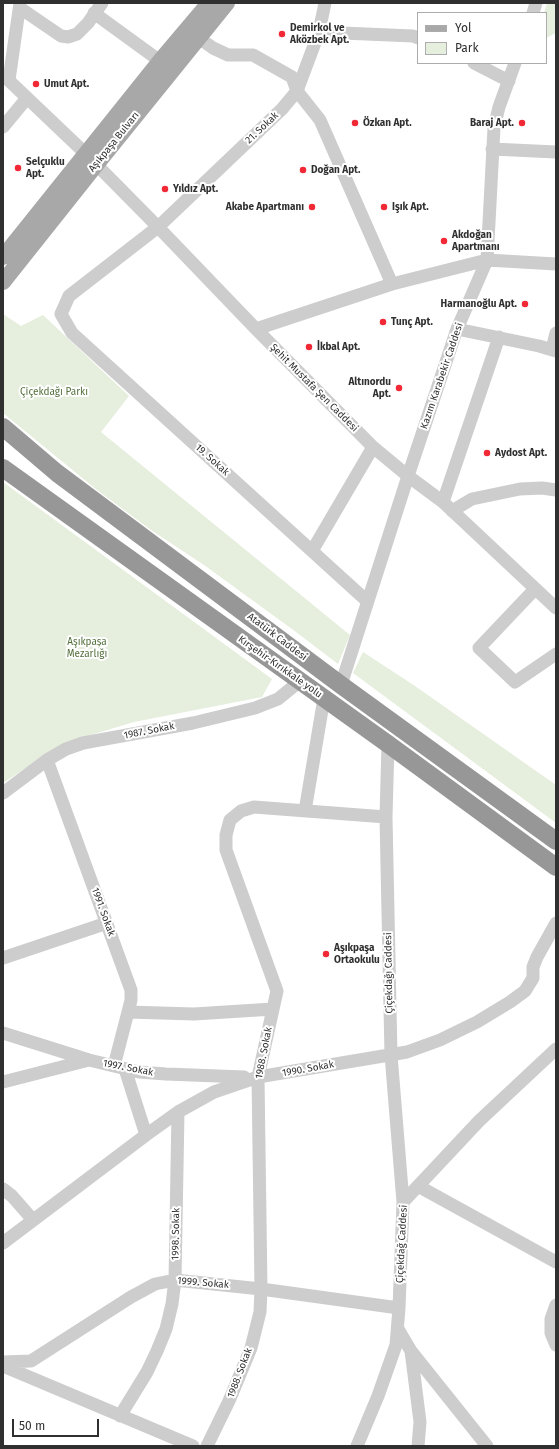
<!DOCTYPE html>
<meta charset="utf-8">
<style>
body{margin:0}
#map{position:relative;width:559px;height:1449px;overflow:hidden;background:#fff;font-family:"Fira Sans",sans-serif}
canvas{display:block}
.frame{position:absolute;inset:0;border:4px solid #303030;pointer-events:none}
.legend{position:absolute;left:417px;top:12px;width:130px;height:52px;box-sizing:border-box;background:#fff;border:1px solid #acacac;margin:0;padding:5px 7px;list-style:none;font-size:12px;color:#303030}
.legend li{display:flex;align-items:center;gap:8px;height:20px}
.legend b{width:20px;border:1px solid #acacac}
.scale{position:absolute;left:12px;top:1419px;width:87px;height:18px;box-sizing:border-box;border:2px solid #303030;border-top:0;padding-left:5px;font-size:12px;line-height:14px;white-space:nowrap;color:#303030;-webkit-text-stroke:3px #fff;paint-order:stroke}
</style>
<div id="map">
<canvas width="559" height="1449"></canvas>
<div class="frame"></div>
<ul class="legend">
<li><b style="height:5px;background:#a8a8a8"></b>Yol</li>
<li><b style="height:11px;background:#e6eedd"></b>Park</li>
</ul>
<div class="scale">50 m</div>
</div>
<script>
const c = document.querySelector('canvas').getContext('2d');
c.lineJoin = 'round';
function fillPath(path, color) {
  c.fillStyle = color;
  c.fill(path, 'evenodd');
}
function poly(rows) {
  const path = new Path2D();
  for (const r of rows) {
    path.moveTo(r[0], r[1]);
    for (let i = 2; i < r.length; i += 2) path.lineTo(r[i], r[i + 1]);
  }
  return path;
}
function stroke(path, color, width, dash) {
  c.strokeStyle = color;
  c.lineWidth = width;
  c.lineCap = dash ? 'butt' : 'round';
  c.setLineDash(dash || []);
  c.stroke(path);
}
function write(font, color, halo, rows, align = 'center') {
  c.font = font + ' "Fira Sans",sans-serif';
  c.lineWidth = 4;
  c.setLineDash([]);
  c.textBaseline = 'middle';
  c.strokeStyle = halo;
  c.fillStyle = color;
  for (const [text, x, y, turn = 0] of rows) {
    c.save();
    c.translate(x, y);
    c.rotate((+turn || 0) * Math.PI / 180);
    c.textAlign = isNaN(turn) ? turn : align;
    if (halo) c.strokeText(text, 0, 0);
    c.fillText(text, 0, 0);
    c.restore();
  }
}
fillPath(poly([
 [547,3,556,3,556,33,546,38,546,13,544,13],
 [3,314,21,326,43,315,129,396,101,432,350,635,338,664,296,632,204,565,151,530,97,490,3,413],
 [3,482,272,679,262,697,134,722,64,743,3,783],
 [363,652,415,686,556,785,556,823,353,673]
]), '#e6eedd');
stroke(poly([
 [325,3,319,32,297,91,282,109,158,227,69,296,61,314,72,333,367,601],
 [20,8,61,36,68,37,77,34,88,23,102,3],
 [94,13,160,61],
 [533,13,536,3],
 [319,32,413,36,418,38],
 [199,38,213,48,228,55,253,55,292,77,297,91,320,120,392,284],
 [474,63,509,81],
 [3,75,85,153,158,227,256,329,373,447,408,476,443,502,556,608],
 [9,80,20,3],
 [3,127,27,98],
 [492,149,556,152],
 [256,329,392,284,487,260,556,264],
 [457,329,539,346,556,351],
 [552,349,556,333],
 [443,502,499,337],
 [452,511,472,499,520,489,542,488,556,490],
 [312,551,373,447],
 [535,589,479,648,515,682,556,654],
 [341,685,408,476,457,329,487,260,494,128,499,107,515,63],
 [388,744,386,817,391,1055,403,1202],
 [47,760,131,990,131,1000,128,1012,114,1066],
 [3,793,47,760,66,749,83,743,193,723,255,708,278,699,300,681],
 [305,811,324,698],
 [3,958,107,923],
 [128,1012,194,1014,273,1009],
 [3,1033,89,1060,139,1072,166,1074,244,1077],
 [125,1069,146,1135],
 [3,1082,89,1060],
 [418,1186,556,1262],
 [3,1189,12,1196,33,1220],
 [3,1243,146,1135,178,1112,214,1092,258,1077,407,1052,440,1040,477,1022,510,1002,525,991,533,978,533,967,537,957,556,923],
 [556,1305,551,1319,551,1333,556,1345],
 [398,1329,411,1351,487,1446],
 [411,1351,420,1422,418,1446],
 [3,1362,31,1361,131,1297,155,1284,175,1280,261,1289,399,1308],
 [3,1366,193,1446],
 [120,1416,147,1372,157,1351,166,1329,172,1304,175,1280,178,1112],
 [207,1446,229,1401,251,1348,260,1312,261,1289,258,1077,277,991,226,850,226,835,230,820,241,811,254,807,386,817],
 [357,1446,378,1396,396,1345,399,1308,403,1202,479,1121,556,1049]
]), '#cdcdcd', 13);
stroke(poly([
 [3,257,160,61,209,3],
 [3,282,96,165,227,3]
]), '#a8a8a8', 16);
stroke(poly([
 [3,427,57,473,341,685,556,841],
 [3,468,388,744,556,867]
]), '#979797', 18);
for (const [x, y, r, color] of [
 [282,34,4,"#f12835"],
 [36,84,4,"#f12835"],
 [355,123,4,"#f12835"],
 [522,123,4,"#f12835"],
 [18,168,4,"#f12835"],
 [303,170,4,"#f12835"],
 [165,189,4,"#f12835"],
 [312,207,4,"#f12835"],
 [384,207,4,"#f12835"],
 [444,241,4,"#f12835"],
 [525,304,4,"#f12835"],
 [383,322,4,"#f12835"],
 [309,347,4,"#f12835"],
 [399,388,4,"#f12835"],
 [487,453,4,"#f12835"],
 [326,954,4,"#f12835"]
]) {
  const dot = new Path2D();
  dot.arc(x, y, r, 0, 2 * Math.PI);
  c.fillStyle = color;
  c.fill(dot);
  stroke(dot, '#fff', 1.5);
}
write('bold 10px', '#303030', '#fff', [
 ["Demirkol ve",290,28],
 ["Aközbek Apt.",290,40],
 ["Umut Apt.",44,84],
 ["Özkan Apt.",363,123],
 ["Baraj Apt.",514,123,"right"],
 ["Selçuklu",26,162],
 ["Apt.",26,174],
 ["Doğan Apt.",311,170],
 ["Yıldız Apt.",173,189],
 ["Akabe Apartmanı",304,207,"right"],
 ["Işık Apt.",392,207],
 ["Akdoğan",452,235],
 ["Apartmanı",452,247],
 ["Harmanoğlu Apt.",517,304,"right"],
 ["Tunç Apt.",391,322],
 ["İkbal Apt.",317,347],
 ["Altınordu",391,382,"right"],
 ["Apt.",391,394,"right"],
 ["Aydost Apt.",495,453],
 ["Aşıkpaşa",334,948],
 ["Ortaokulu",334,960]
], 'left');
write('10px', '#303030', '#fff', [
 ["21. Sokak",262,128,-43],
 ["Aşıkpaşa Bulvarı",114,142,-51],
 ["Kazım Karabekir Caddesi",442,376,-71],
 ["Şehit Mustafa Şen Caddesi",314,388,45],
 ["19. Sokak",212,460,42],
 ["Atatürk Caddesi",277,637,37],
 ["Kırşehir-Kırıkkale yolu",280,667,35],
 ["1987. Sokak",149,731,-11],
 ["1991. Sokak",103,912,70],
 ["Çiçekdağı Caddesi",389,973,-91],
 ["1988. Sokak",264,1053,-79],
 ["1997. Sokak",128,1068,11],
 ["1990. Sokak",308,1069,-10],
 ["1998. Sokak",176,1234,-89],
 ["Çiçekdağ Caddesi",402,1244,-87],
 ["1999. Sokak",203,1283,5],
 ["1988. Sokak",240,1373,-69]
]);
write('10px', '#526f3a', '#fff', [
 ["Çiçekdağı Parkı",54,392],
 ["Aşıkpaşa",87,642],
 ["Mezarlığı",87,654]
]);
</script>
